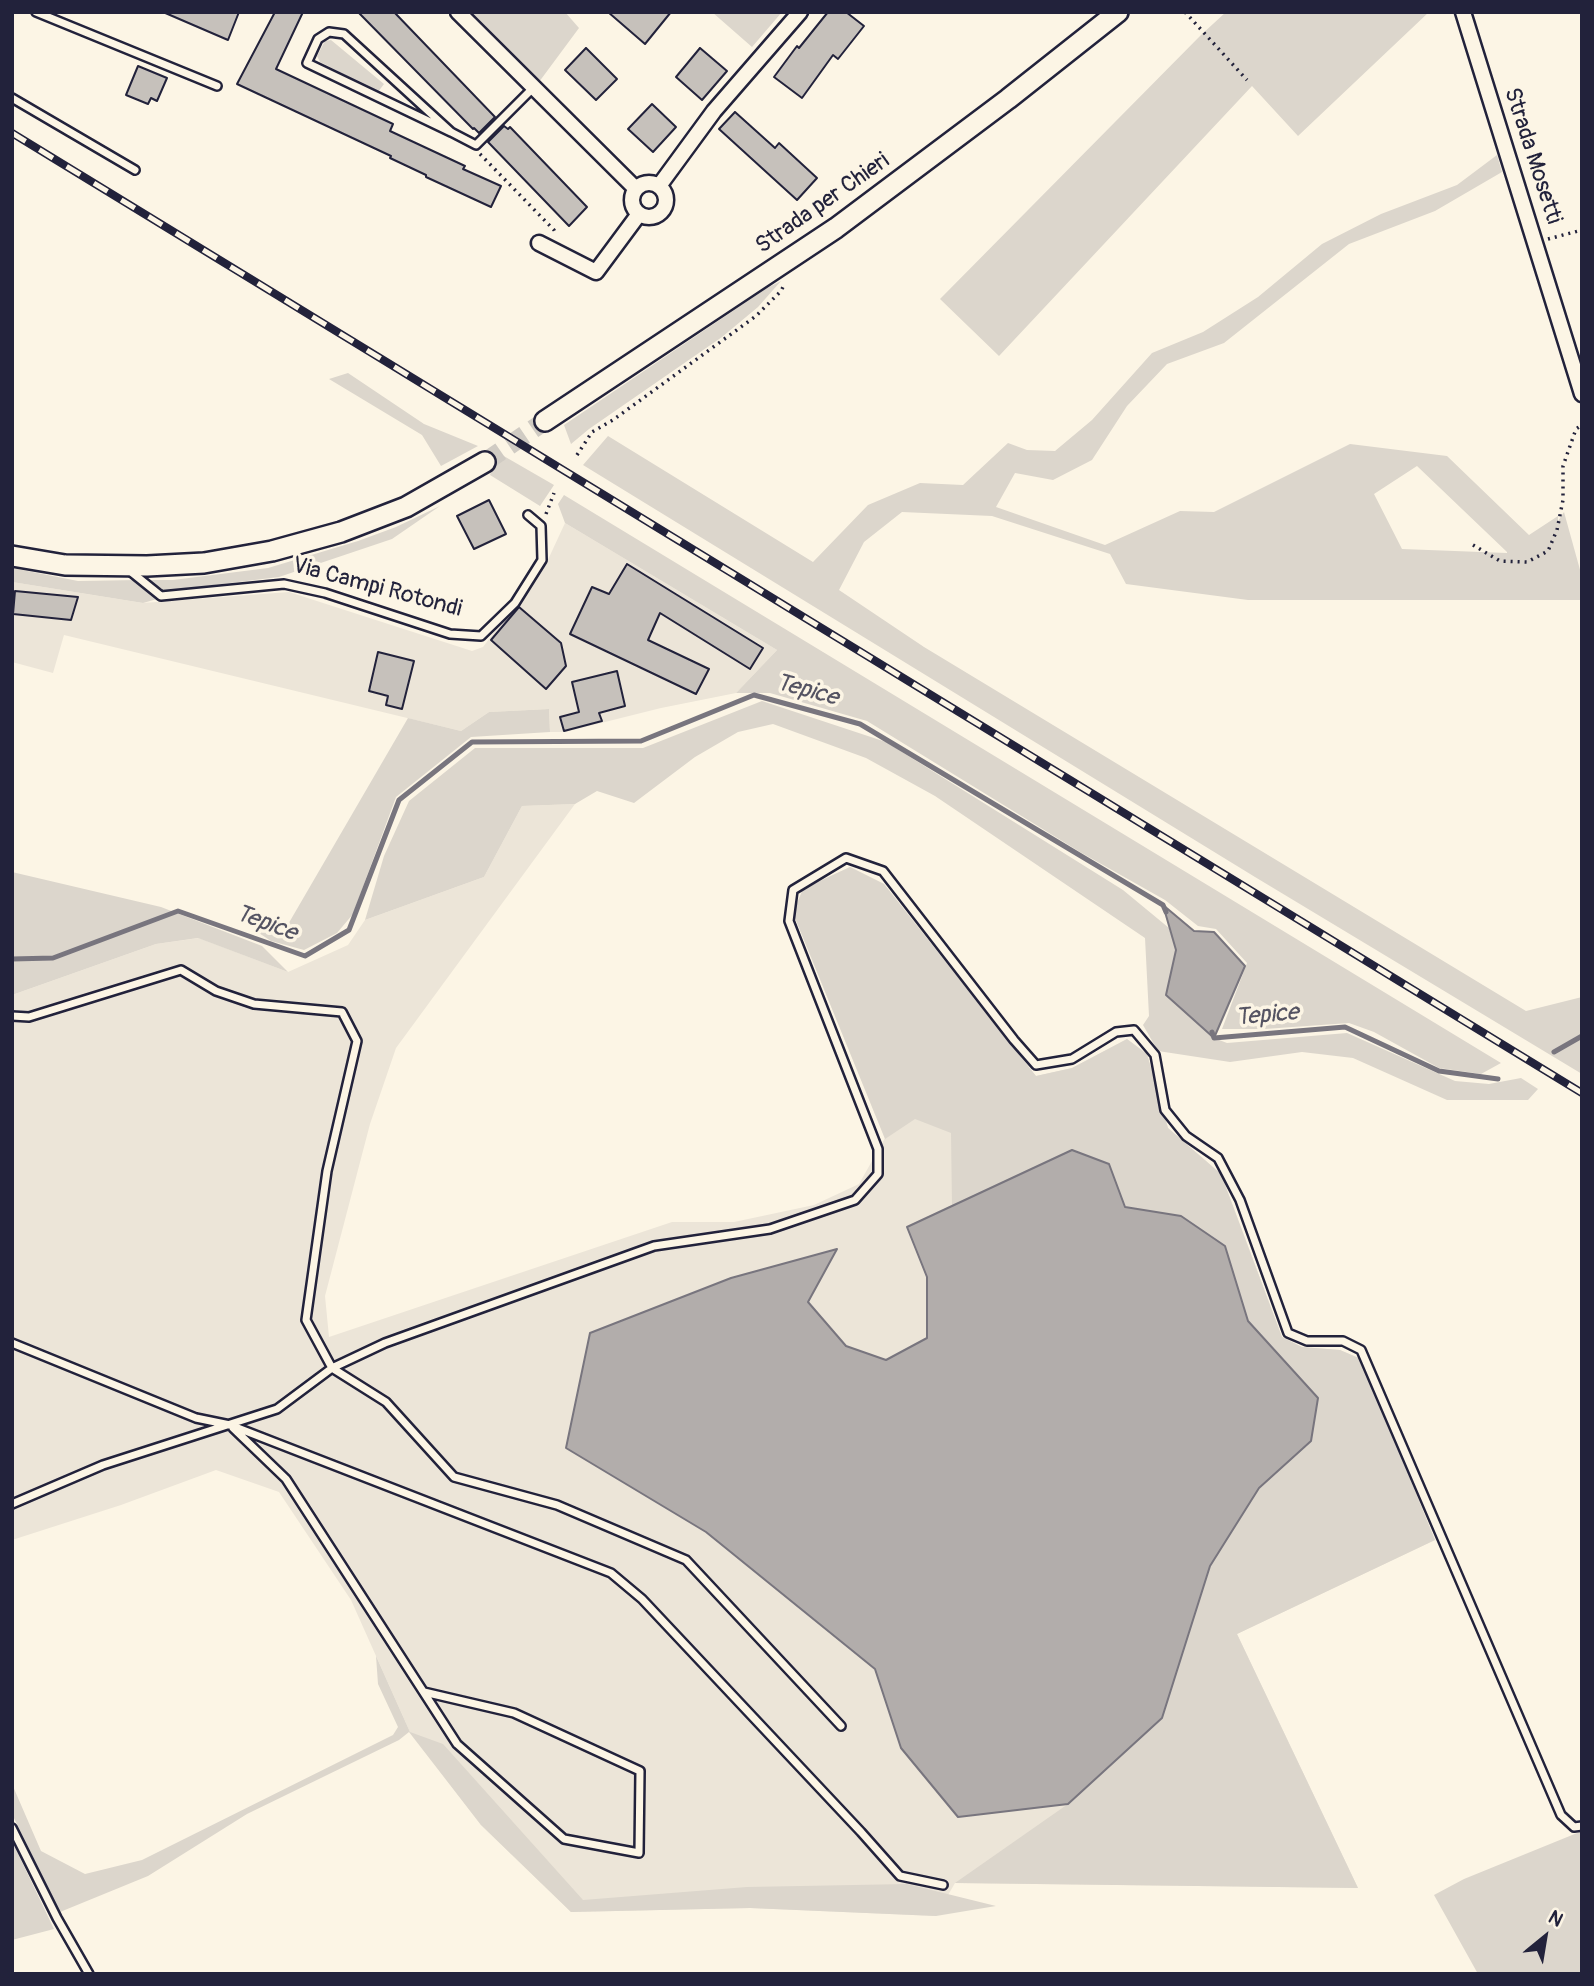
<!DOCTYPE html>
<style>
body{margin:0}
#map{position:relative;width:1594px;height:1986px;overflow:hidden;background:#fcf5e5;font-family:Pangolin,sans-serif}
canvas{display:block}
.frame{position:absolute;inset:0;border:14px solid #22223b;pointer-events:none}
.north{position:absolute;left:1510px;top:1902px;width:70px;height:70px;-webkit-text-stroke:5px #fcf5e5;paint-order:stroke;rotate:30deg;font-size:19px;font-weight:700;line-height:28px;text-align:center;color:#22223b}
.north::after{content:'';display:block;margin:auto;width:24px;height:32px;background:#22223b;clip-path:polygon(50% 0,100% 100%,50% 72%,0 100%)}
</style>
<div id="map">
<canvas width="1594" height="1986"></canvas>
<div class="frame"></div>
<div class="north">N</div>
</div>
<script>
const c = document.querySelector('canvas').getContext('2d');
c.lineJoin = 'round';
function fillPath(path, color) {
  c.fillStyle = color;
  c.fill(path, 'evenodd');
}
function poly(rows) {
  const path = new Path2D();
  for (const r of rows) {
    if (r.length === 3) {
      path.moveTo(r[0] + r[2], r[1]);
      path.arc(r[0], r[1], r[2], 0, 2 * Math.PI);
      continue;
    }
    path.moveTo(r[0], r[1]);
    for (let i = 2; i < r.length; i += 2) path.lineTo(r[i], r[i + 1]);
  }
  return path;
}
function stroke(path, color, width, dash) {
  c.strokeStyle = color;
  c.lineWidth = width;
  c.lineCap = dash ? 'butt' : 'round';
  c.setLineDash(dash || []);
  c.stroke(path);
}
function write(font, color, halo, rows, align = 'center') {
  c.font = font + ' Pangolin,sans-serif';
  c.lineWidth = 7;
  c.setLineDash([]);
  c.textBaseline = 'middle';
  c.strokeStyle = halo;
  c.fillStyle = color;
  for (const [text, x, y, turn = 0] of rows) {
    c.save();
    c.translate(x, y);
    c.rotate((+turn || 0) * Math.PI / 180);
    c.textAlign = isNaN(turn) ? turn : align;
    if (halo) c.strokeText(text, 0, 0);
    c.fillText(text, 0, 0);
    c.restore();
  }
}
fillPath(poly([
 [565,523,777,650,736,693,661,708,565,732,550,732,549,709,489,712,461,731,64,635,53,673,12,662,12,582,143,603,289,592,472,651,483,647,546,564],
 [575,804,396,1048,370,1124,325,1296,329,1337,672,1222,734,1222,814,1205,859,1184,885,1138,793,913,803,889,850,867,884,884,1036,1076,1072,1068,1127,1039,1147,1054,1168,1128,1221,1174,1282,1337,1302,1347,1340,1350,1361,1359,1435,1540,1237,1634,1358,1888,955,1883,936,1916,750,1908,571,1912,481,1825,410,1732,351,1600,279,1492,216,1470,121,1505,12,1540,12,995,156,944,199,938,288,972,348,945,365,920,484,877,522,806]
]), '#ece5d8');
fillPath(poly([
 [469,12,565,12,579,28,539,82],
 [712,12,782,12,752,47],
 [1226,12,1429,12,1298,136,1252,86,999,356,940,299,1201,35],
 [331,40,384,84,378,92,320,62,317,56,325,41],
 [1497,155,1502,172,1435,211,1349,244,1224,343,1167,364,1127,406,1092,460,1053,480,1015,473,996,507,1105,545,1180,511,1214,512,1350,444,1447,456,1529,535,1558,516,1558,521,1564,512,1582,577,1582,600,1248,600,1126,584,1110,554,992,516,902,512,864,542,839,590,924,647,1526,1011,1582,997,1582,1074,1255,877,583,465,608,436,813,562,868,505,920,483,963,485,1008,443,1027,450,1055,451,1092,420,1152,353,1203,332,1258,297,1322,244,1381,214,1457,185],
 [1417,466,1507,552,1507,553,1402,549,1374,494],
 [781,281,758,307,722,337,589,429,571,444,564,425,767,288],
 [348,373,424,424,478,446,441,466,422,435,329,379],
 [502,455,554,485,540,506,490,475,493,464],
 [564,495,1501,1063,1481,1074,1439,1068,1374,1032,1349,1023,1265,1029,1222,1029,1247,963,1216,929,1198,926,1165,900,1080,852,867,721,770,693,736,693,777,650,565,523,558,504],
 [440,506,392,539,279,577,165,591,149,580,173,580,268,568,358,541,396,527],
 [12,568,78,581,138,580,157,599,143,603,12,582],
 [762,701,886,742,1123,890,1169,928,1176,950,1166,995,1214,1038,1227,1043,1347,1033,1455,1081,1489,1084,1521,1078,1538,1089,1528,1100,1447,1100,1353,1058,1302,1052,1230,1062,1158,1051,1143,1025,1149,1016,1145,938,935,796,866,758,773,724,738,732,695,757,634,803,597,791,575,804,522,806,484,877,365,920,384,856,409,801,475,748,643,748],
 [549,709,550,732,471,737,396,797,353,914,337,933,304,950,271,941,253,929,283,933,408,718,461,731,489,712],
 [850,867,884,884,1036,1076,1072,1068,1127,1039,1147,1054,1168,1128,1221,1174,1282,1337,1302,1347,1340,1350,1361,1359,1435,1540,1237,1634,1358,1888,955,1883,1068,1804,1162,1718,1210,1566,1259,1488,1311,1441,1318,1398,1248,1321,1225,1246,1181,1216,1125,1207,1072,1150,952,1206,951,1133,915,1119,885,1139,793,913,803,889],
 [12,872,161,907,262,946,288,972,198,938,156,944,12,995],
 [376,1656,410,1732,443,1744,583,1900,747,1887,907,1884,996,1906,936,1916,750,1908,571,1912,481,1825,409,1732,399,1740,247,1814,148,1876,60,1912,12,1814,12,1784,41,1851,85,1874,142,1860,393,1735,398,1727,378,1684],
 [1582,1831,1582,1974,1478,1974,1434,1895,1464,1879],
 [12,1841,54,1929,12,1940]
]), '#dcd6cc');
const water = poly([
 [1163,905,1194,931,1214,932,1245,966,1214,1038,1166,995,1176,950,1163,905],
 [1072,1150,1109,1164,1125,1207,1181,1216,1225,1246,1248,1321,1318,1398,1311,1441,1259,1488,1210,1566,1162,1718,1068,1804,958,1817,901,1748,875,1669,706,1532,566,1448,590,1333,731,1278,837,1249,808,1302,846,1346,886,1360,927,1338,927,1277,907,1227,1072,1150]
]);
fillPath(water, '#b2adab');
stroke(water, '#78757e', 2);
stroke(poly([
 [12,959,53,958,178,911,305,956,349,930,399,800,472,742,641,741,754,695,860,724,1163,905,1166,912],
 [1212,1032,1214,1038,1345,1027,1439,1071,1498,1079],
 [1554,1052,1582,1036]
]), '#78757e', 5);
const building = poly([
 [163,12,239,12,228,40,163,12],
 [275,12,303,12,276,69,393,124,390,131,465,166,463,169,501,186,491,207,426,177,426,175,390,158,391,156,237,84,275,12],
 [358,12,394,12,495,117,479,133,474,128,473,129,358,12],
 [608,12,671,12,645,44,608,12],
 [828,12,846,12,864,26,838,59,833,55,802,98,774,77,797,46,799,48,828,12],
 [586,48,617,79,596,100,565,70,586,48],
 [700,48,727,71,702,100,676,77,700,48],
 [138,66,167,78,157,101,151,98,148,104,126,95,138,66],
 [652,104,676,127,653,152,628,129,652,104],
 [735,112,775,148,779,143,817,178,797,200,719,129,735,112],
 [504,126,508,129,510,127,587,207,569,226,488,142,504,126],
 [489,500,506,534,474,549,457,516,489,500],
 [627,564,763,648,750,669,660,613,648,640,709,669,696,694,570,634,592,587,609,594,627,564],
 [15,591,78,597,71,620,13,614,15,591],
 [519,607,561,643,566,666,546,689,491,640,519,607],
 [378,652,414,661,402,709,386,705,388,696,369,691,378,652],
 [617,671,625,706,599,713,602,721,564,731,560,717,579,712,572,682,617,671]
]);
fillPath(building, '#c6c1bb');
stroke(building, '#22223b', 2);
stroke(poly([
 [485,462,545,421]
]), '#d0cbc3', 19, [19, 10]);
const service = poly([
 [36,12,217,86],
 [12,98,135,170],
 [451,132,307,63,318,39,329,32,344,34,451,132,476,145,534,87],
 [130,571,161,596,284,584,325,593,450,634,481,636,515,603,542,560,541,526,528,515],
 [12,1016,29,1017,181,970,216,991,254,1004,342,1012,357,1041,327,1171,306,1320,332,1368,386,1402,454,1477,557,1505,686,1560,841,1726],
 [12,1343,196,1418,230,1425,611,1573,642,1599,861,1832,900,1876,943,1885],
 [233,1428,286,1479,457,1744,564,1839,639,1853,640,1771,514,1713,424,1692],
 [12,1504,103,1465,277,1409,332,1368,385,1343,654,1246,770,1229,855,1200,878,1174,878,1149,789,921,793,890,846,858,883,871,1014,1040,1036,1065,1072,1059,1116,1032,1134,1030,1155,1055,1165,1110,1186,1136,1218,1158,1240,1200,1288,1333,1307,1341,1343,1341,1361,1350,1561,1815,1574,1827,1582,1826],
 [12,1828,57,1918,89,1974]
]);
const minor = poly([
 [458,12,636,189],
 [1463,12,1582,394],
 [649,200,17],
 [659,186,714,111,800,12],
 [539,243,596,272,639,214]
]);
const secondary = poly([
 [545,421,836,228,1008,99,1118,12],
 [12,556,65,565,147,566,204,563,272,551,341,532,406,507,485,462]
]);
stroke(service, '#22223b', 12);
stroke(minor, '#22223b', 19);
stroke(secondary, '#22223b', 24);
stroke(poly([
 [1185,12,1247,80],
 [480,154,554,230,556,234],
 [1548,239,1582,230],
 [577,455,592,432,613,420,756,316,781,291,785,283],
 [546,514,554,493],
 [1473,545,1500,561,1527,562,1548,551,1557,530,1563,500,1563,466,1576,429,1582,425]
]), '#22223b', 3.5, [2, 5]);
stroke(service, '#fcf5e5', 7);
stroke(minor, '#fcf5e5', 14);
stroke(secondary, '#fcf5e5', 19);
const rail = poly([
 [12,133,1582,1093]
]);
stroke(rail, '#22223b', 8);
stroke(rail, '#fcf5e5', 5, [16]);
write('23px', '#22223b', '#fcf5e5', [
 ["Strada Mosetti",1532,156,72],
 ["Strada per Chieri",823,204,-35],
 ["Via Campi Rotondi",377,588,15]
]);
write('italic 24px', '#545362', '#fcf5e5', [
 ["Tepice",807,691,15],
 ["Tepice",266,924,20],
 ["Tepice",1267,1016,-5]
]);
</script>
